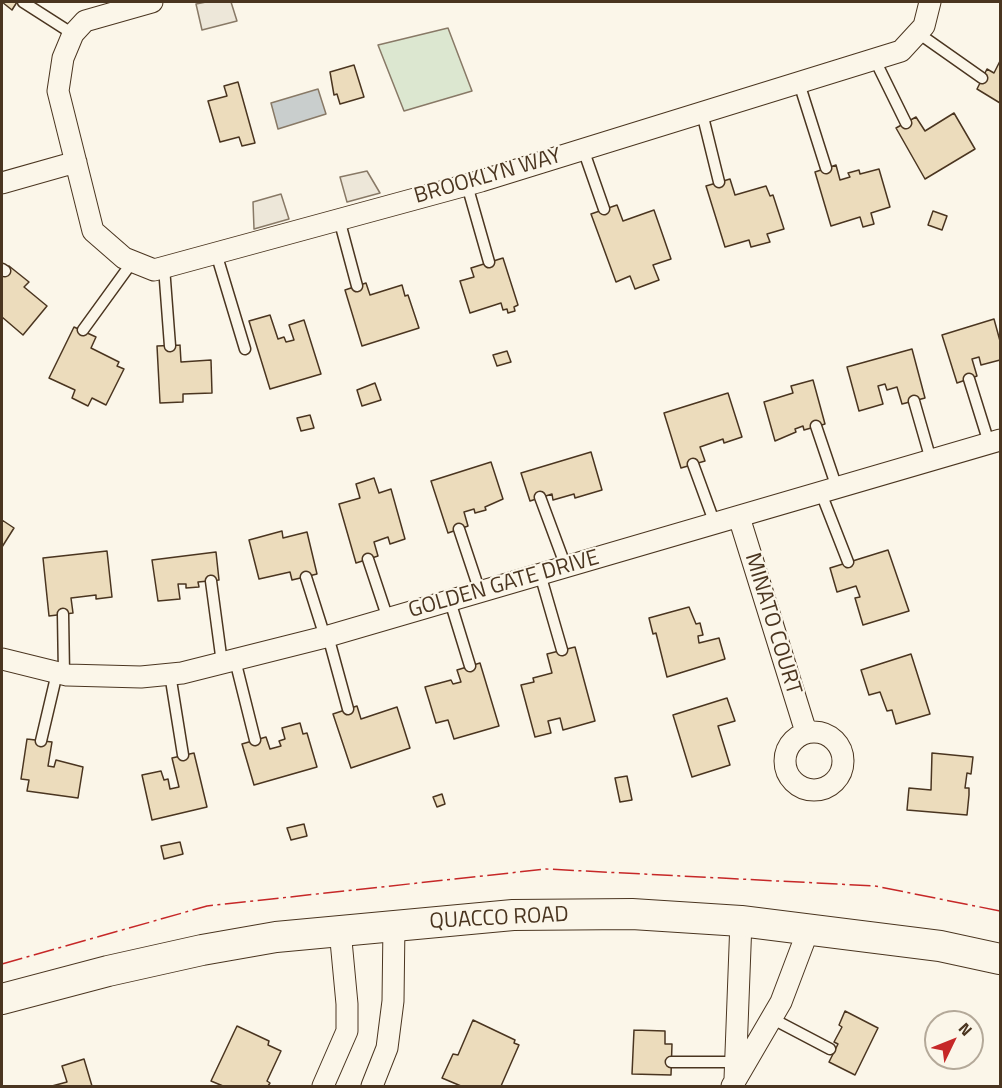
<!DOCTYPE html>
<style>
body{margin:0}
#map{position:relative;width:1002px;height:1088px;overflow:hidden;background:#fbf6e9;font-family:"Titillium Web",sans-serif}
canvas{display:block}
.frame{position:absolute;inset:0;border:3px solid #4a3520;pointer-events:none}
.north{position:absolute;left:924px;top:1010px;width:60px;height:60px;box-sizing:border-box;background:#fbf6e9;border:2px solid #b4a999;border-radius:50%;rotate:47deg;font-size:16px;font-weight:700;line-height:24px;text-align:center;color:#4a3520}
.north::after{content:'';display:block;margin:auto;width:21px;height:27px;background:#c62828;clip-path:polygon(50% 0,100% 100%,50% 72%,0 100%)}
</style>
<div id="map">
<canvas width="1002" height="1088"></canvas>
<div class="frame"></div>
<div class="north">N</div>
</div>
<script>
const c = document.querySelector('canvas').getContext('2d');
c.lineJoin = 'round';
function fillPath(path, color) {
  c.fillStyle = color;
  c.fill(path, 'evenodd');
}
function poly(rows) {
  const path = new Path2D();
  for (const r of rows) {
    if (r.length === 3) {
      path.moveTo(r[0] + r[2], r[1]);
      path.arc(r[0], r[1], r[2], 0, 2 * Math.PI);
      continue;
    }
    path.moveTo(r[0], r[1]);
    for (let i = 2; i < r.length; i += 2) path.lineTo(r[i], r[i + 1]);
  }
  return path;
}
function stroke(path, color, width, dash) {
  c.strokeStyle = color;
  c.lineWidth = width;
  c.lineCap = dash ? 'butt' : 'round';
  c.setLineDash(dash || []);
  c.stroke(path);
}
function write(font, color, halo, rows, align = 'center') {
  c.font = font + ' "Titillium Web",sans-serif';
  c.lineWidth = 4.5;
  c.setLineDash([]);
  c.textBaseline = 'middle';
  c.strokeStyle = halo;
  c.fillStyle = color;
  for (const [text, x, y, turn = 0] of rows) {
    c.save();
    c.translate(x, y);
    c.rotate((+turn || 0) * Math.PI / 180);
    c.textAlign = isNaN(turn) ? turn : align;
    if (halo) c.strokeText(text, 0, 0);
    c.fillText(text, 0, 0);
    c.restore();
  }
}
const green = poly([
 [448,28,472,91,404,111,378,45,448,28]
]);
fillPath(green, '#dce7d0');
stroke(green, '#887966', 1.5);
const parking = poly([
 [206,2,231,2,237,21,202,30,196,4,206,2],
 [367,171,380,193,347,202,340,177,367,171],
 [281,194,289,219,254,229,253,202,281,194]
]);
fillPath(parking, '#ede7d9');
stroke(parking, '#887966', 1.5);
const water = poly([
 [318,89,326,114,278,129,271,103,318,89]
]);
fillPath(water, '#c9cecd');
stroke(water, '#887966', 1.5);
const building = poly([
 [2,2,17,2,12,10,2,2],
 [1000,61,1000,103,977,89,987,69,994,73,1000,61],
 [354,65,364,97,340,104,337,94,334,95,330,72,354,65],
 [238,82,255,143,242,146,239,137,220,142,208,101,227,96,224,86,238,82],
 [954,113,975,149,925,179,896,128,916,117,925,131,954,113],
 [836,165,840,180,850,177,848,173,859,170,860,174,879,169,890,207,871,213,874,224,863,227,860,217,831,226,815,172,836,165],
 [730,179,735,195,766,186,770,196,773,195,784,229,767,234,770,242,751,247,749,240,725,247,706,186,730,179],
 [617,205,623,221,654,210,671,259,653,265,659,280,635,289,630,276,616,282,591,214,617,205],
 [933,211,947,216,942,230,928,225,933,211],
 [503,258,518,305,514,307,515,311,508,313,507,309,503,310,501,303,470,313,460,281,474,277,471,268,503,258],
 [9,266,29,282,24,287,47,306,23,335,2,317,2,275,9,266],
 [366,283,370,295,402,285,405,296,408,295,419,328,362,346,345,290,366,283],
 [270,315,278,339,284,337,286,342,294,340,289,325,304,320,321,374,270,389,249,321,270,315],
 [994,319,1000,341,1000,360,981,365,979,357,972,359,977,376,957,383,942,335,994,319],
 [74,327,96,337,91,348,119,362,117,366,124,369,106,405,92,398,88,406,72,398,75,390,49,378,74,327],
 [180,345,181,362,211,360,212,393,183,394,183,402,160,403,157,346,180,345],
 [912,349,925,398,902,404,897,387,887,390,885,384,878,386,883,404,859,411,847,367,912,349],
 [507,351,511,362,497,366,493,355,507,351],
 [813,380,825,424,804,430,803,426,795,429,796,432,775,441,764,402,793,393,791,386,813,380],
 [375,383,381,400,362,406,357,390,375,383],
 [728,393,742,437,724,443,723,439,700,447,705,461,681,468,664,413,728,393],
 [310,415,314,428,301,431,297,418,310,415],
 [591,452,602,490,575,498,574,494,553,500,552,494,530,501,521,473,591,452],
 [491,462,503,499,485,507,486,510,475,513,474,509,464,512,468,526,448,533,431,481,491,462],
 [374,478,379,493,391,489,405,539,390,544,388,537,374,542,378,556,356,563,339,504,360,498,356,484,374,478],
 [2,520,14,528,2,547,2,520],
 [282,531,283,538,307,532,317,574,292,580,290,572,259,579,249,540,282,531],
 [888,550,909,611,863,625,855,598,860,597,856,586,837,592,830,568,888,550],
 [107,551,112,597,96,599,96,595,71,598,73,613,49,616,43,558,107,551],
 [216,552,219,580,198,582,199,587,186,588,186,584,178,584,180,599,158,601,152,560,216,552],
 [689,607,696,624,700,623,703,635,698,636,699,643,719,638,725,659,667,677,656,633,653,634,649,618,689,607],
 [575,647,595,721,563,730,560,718,548,721,551,733,535,737,521,685,534,682,533,678,552,673,547,654,575,647],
 [911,654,930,714,896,724,892,710,887,711,880,692,869,695,861,670,911,654],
 [480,663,499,726,454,739,448,720,436,723,425,687,451,680,453,684,461,682,457,670,480,663],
 [727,698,735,721,718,726,730,765,692,777,673,715,727,698],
 [357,706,361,719,397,707,410,748,351,768,333,714,357,706],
 [300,723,303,734,307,733,317,767,254,785,242,744,266,737,270,749,281,746,279,741,285,739,282,728,300,723],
 [27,739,52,742,48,766,54,767,56,760,83,767,78,798,27,791,29,780,21,779,27,739],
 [194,753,207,807,152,820,142,775,161,771,164,780,168,779,170,789,179,787,172,758,194,753],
 [932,753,973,757,971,774,967,773,965,788,969,788,969,795,967,815,907,810,909,788,931,790,932,753],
 [627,776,632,800,620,802,615,778,627,776],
 [442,794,445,804,437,807,433,797,442,794],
 [304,824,307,836,291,840,287,828,304,824],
 [180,842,183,854,164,859,161,846,180,842],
 [845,1011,878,1028,855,1075,829,1062,838,1044,834,1042,842,1027,839,1025,845,1011],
 [473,1020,515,1040,514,1043,519,1045,501,1086,461,1086,442,1078,453,1054,458,1055,473,1020],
 [237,1026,269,1041,268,1045,281,1051,267,1081,270,1083,268,1086,223,1086,211,1081,237,1026],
 [634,1030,665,1031,665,1044,672,1044,671,1075,632,1074,634,1030],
 [84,1059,92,1086,52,1086,67,1082,62,1066,84,1059]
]);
fillPath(building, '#ecdcbc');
stroke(building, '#4a3520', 1.5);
const lane = poly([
 [23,2,73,34],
 [918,33,982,78],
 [875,60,906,123],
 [799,83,826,168],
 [702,113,719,182],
 [583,149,604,209],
 [467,185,489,262],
 [339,219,357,286],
 [216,253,245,349],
 [164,267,170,346],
 [2,269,5,271],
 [83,330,133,261],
 [969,379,989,443],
 [914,401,931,460],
 [816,426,837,488],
 [693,464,715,524],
 [821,493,848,562],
 [540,497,566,567],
 [459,529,480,592],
 [368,559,388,619],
 [540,574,562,650],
 [306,577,325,637],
 [211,581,222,663],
 [450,601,470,666],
 [63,614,64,674],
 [328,636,348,709],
 [235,660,255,740],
 [170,674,183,755],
 [41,741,57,673],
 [771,1018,830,1049],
 [671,1062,734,1062]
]);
const street = poly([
 [152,2,85,21,73,34,63,58,58,91,93,231,124,258,154,270,481,181,901,51,924,26,930,2],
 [2,183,76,162],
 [739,517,806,732],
 [2,659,67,675,141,677,182,673,325,637,1000,440],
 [814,761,29],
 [735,1079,741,921],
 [323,1086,347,1031,347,1004,340,930],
 [372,1086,387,1048,393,1001,394,924],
 [732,1086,781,1002,809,928]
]);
const secondary = poly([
 [2,999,108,971,202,950,276,937,513,915,632,914,741,921,940,946,1000,959]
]);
stroke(lane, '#4a3520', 13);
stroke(street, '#4a3520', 23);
stroke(secondary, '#4a3520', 32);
stroke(lane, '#fbf6e9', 10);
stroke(street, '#fbf6e9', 21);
stroke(secondary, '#fbf6e9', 30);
stroke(poly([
 [2,964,207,906,546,869,875,886,1000,911]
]), '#c62828', 1.5, [21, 4.5, 3, 4.5]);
write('22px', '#4a3520', '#fbf6e9', [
 ["BROOKLYN WAY",488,177,-16],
 ["GOLDEN GATE DRIVE",504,585,-16],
 ["MINATO COURT",772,624,73],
 ["QUACCO ROAD",499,919,-3]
]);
</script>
